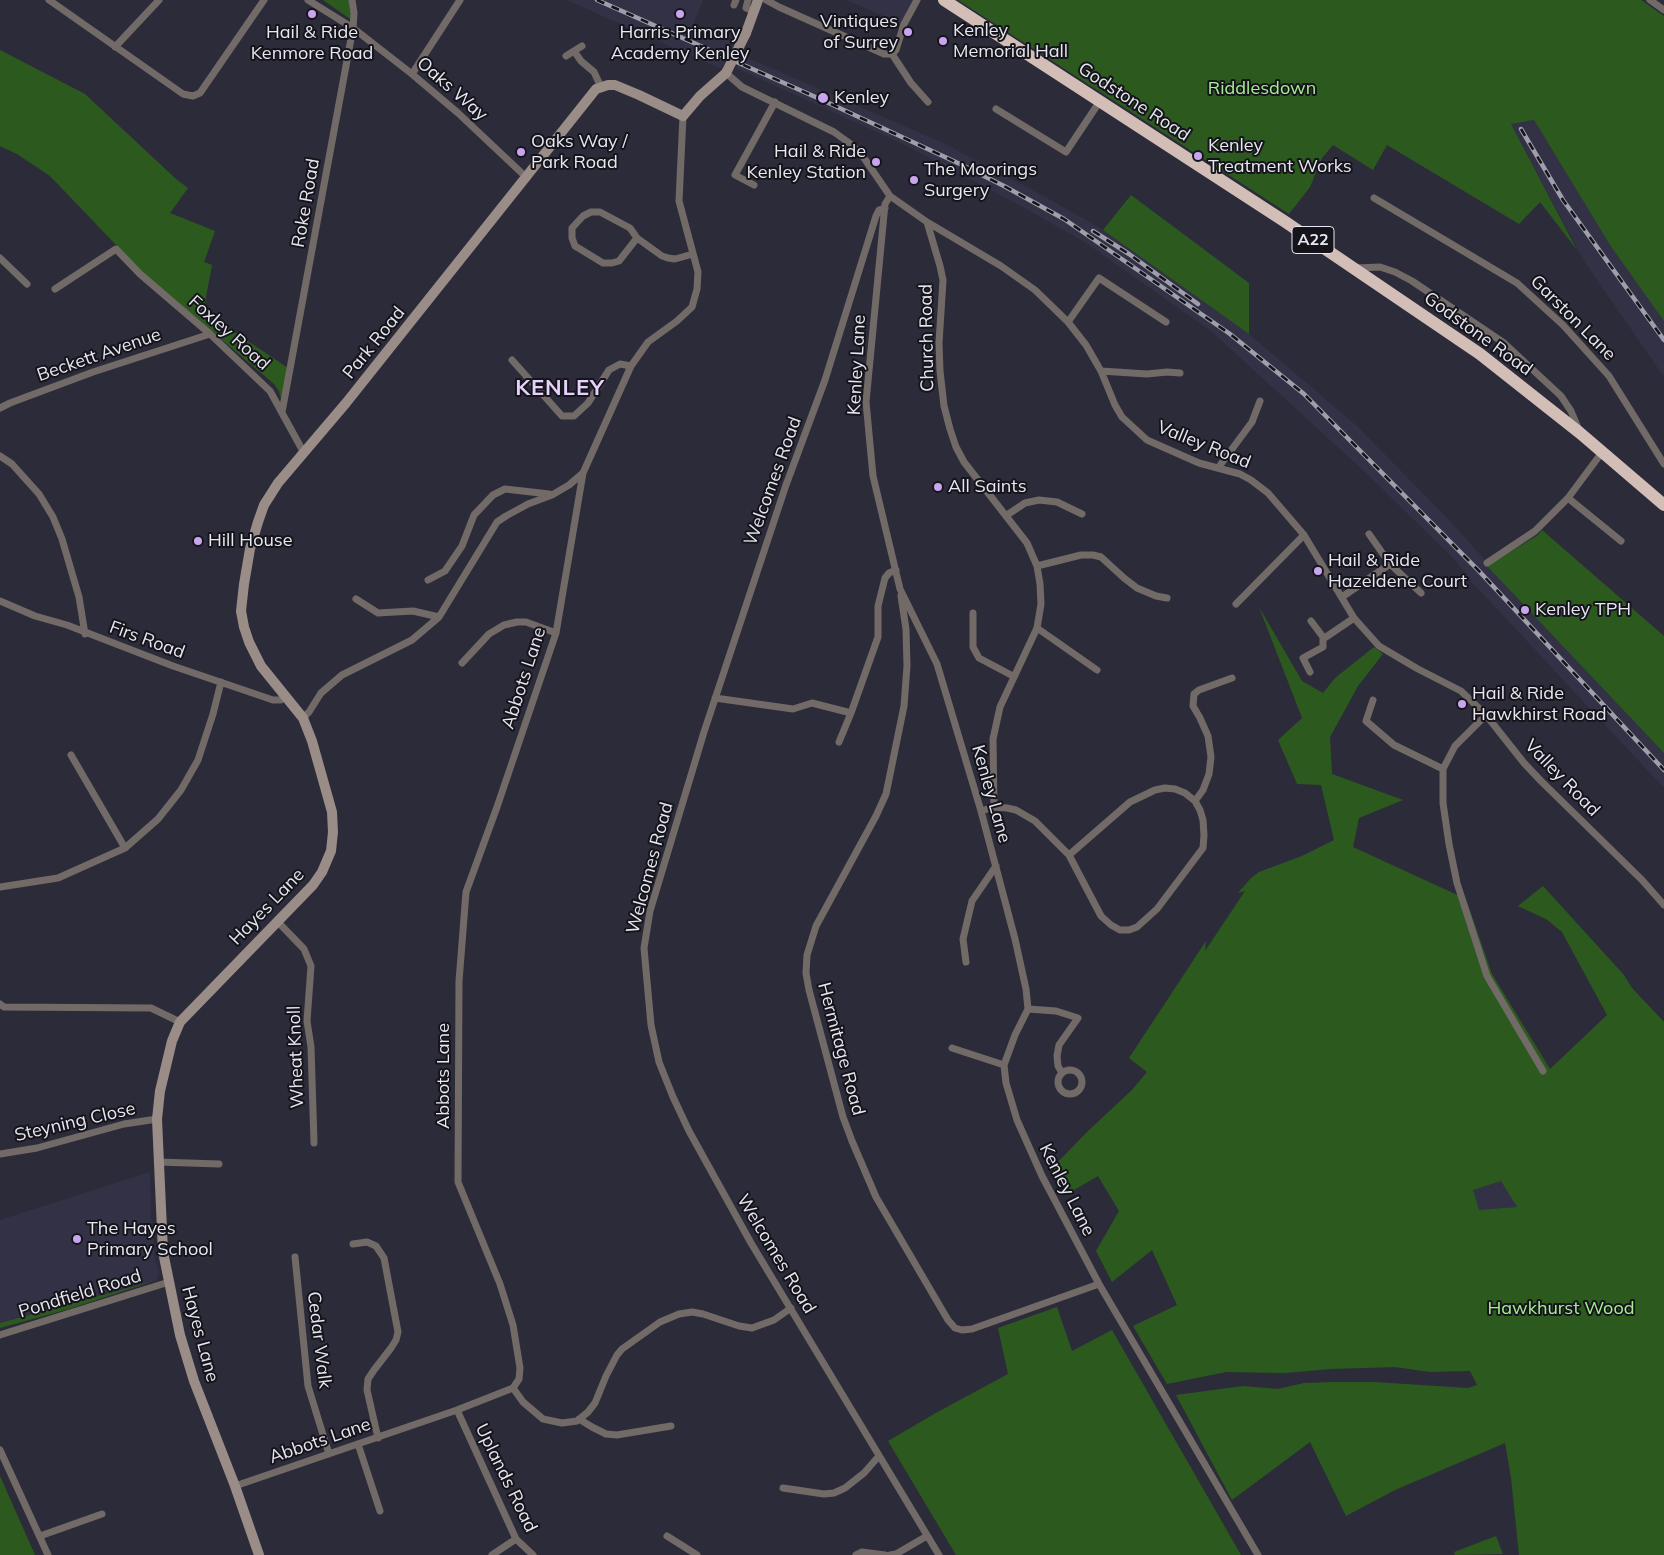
<!DOCTYPE html>
<style>
body{margin:0}
canvas{display:block;background:#2c2b39}
</style>
<canvas width="1664" height="1555"></canvas>
<script>
const c = document.querySelector('canvas').getContext('2d');
c.lineJoin = 'round';
function fillPath(path, color) {
  c.fillStyle = color;
  c.fill(path, 'evenodd');
}
function poly(rows) {
  const path = new Path2D();
  for (const r of rows) {
    if (r.length === 3) {
      path.moveTo(r[0] + r[2], r[1]);
      path.arc(r[0], r[1], r[2], 0, 2 * Math.PI);
      continue;
    }
    path.moveTo(r[0], r[1]);
    for (let i = 2; i < r.length; i += 2) path.lineTo(r[i], r[i + 1]);
  }
  return path;
}
function stroke(path, color, width, dash) {
  c.strokeStyle = color;
  c.lineWidth = width;
  c.lineCap = dash ? 'butt' : 'round';
  c.setLineDash(dash || []);
  c.stroke(path);
}
function write(font, color, halo, rows, align = 'center') {
  c.font = font + ' Mulish,sans-serif';
  c.lineWidth = 4;
  c.setLineDash([]);
  c.textBaseline = 'middle';
  c.strokeStyle = halo;
  c.fillStyle = color;
  for (const [text, x, y, turn = 0] of rows) {
    c.save();
    c.translate(x, y);
    c.rotate((+turn || 0) * Math.PI / 180);
    c.textAlign = isNaN(turn) ? turn : align;
    if (halo) c.strokeText(text, 0, 0);
    c.fillText(text, 0, 0);
    c.restore();
  }
}
fillPath(poly([
 [567,0,703,0,692,27,732,41,721,69],
 [846,0,913,0,900,23],
 [741,55,943,143,1049,199,1103,230,1249,334,1357,426,1447,518,1487,562,1487,566,1664,753,1664,788,1471,581,1456,561,1365,472,1211,331,1086,243,1023,207,897,141,736,68],
 [1534,120,1610,245,1664,317,1664,377,1584,261,1511,124],
 [150,1172,151,1218,155,1259,159,1271,157,1280,0,1323,0,1220],
 [1501,1181,1517,1207,1479,1211,1473,1190]
]), '#333146');
fillPath(poly([
 [323,0,352,0,353,21],
 [958,0,1641,0,1664,16,1664,321,1610,245,1534,120,1511,124,1577,250,1540,202,1519,224,1387,145,1373,170,1333,145,1322,158,1310,187,1289,214],
 [0,50,85,94,176,179,188,188,170,213,215,231,204,262,212,265,205,302,206,313,288,368,282,403,279,391,274,384,142,272,50,176,17,154,0,146],
 [1131,195,1249,283,1249,334,1103,230],
 [1542,530,1664,636,1664,753,1487,566,1538,535],
 [1259,607,1302,681,1323,693,1335,678,1374,647,1383,654,1358,686,1330,737,1332,774,1403,800,1359,818,1353,847,1466,899,1492,974,1550,1069,1607,1015,1562,932,1546,919,1518,906,1543,886,1624,975,1632,988,1664,1022,1664,1555,1519,1555,1511,1478,1505,1443,1395,1490,1346,1516,1310,1442,1232,1500,1176,1395,1243,1386,1278,1389,1304,1383,1335,1382,1374,1382,1468,1388,1477,1385,1470,1371,1430,1372,1395,1367,1330,1369,1285,1373,1226,1372,1167,1384,1133,1326,1177,1305,1152,1250,1112,1282,1096,1251,1119,1211,1098,1176,1067,1194,1053,1167,1088,1131,1132,1090,1147,1072,1129,1058,1206,941,1205,951,1245,891,1238,893,1251,878,1259,872,1302,856,1334,840,1321,785,1297,784,1278,740,1302,718],
 [1501,1181,1517,1207,1479,1210,1473,1190],
 [157,1280,69,1309,0,1328,0,1323],
 [1057,1307,1072,1351,1112,1330,1241,1555,956,1555,888,1441,934,1414,1008,1374,998,1328],
 [0,1476,35,1555,0,1555],
 [1496,1536,1503,1554,1455,1555,1454,1552]
]), '#2c5a1e');
stroke(poly([
 [49,0,183,94,193,96,200,93,264,0],
 [308,0,353,28,412,74,458,113,527,178],
 [748,0,746,8,754,11],
 [766,0,779,7,884,54,892,54,896,50,904,24,917,0],
 [1650,0,1664,10],
 [734,5,736,0],
 [582,46,574,51,581,61,594,72,601,87],
 [115,47,159,0],
 [892,54,911,83,928,102],
 [566,56,574,51],
 [726,73,742,87,834,132,852,145,864,158,890,196,927,222,1001,266,1035,290,1068,322,1086,345,1101,371,1115,405,1122,417,1147,440,1199,463,1240,474,1251,480,1268,493,1304,535,1354,618,1379,646,1418,669,1461,691,1486,715,1524,763,1541,781,1642,880,1664,905],
 [412,74,460,0],
 [996,109,1066,152,1100,101],
 [754,185,735,175,775,102],
 [890,196,885,204,866,402,873,476,900,589,937,664,981,811,1015,939,1026,989,1028,1009,1015,1035,1004,1065,1006,1083,1017,1120,1042,1176,1099,1284,1258,1555],
 [1374,198,1517,283,1563,325,1609,376,1664,464],
 [885,208,879,210,876,216,825,380,786,485,704,732,650,911,644,948,651,1025,659,1062,673,1097,689,1131,751,1243,939,1555],
 [927,222,940,266,943,280,939,343,940,371,944,406,950,429,956,447,964,462,1027,543,1037,566,1040,584,1041,604,1037,628,1000,707,993,739,994,807],
 [637,238,619,261,612,263,603,263,575,246,572,238,572,228,583,216,591,212,600,212,630,228,637,238,662,256,668,258,675,259,693,254],
 [0,258,27,284],
 [1356,268,1380,267,1395,272,1412,281,1504,343,1561,396,1571,411,1579,430],
 [55,289,116,249,140,274,210,334,270,391,304,453],
 [1068,322,1099,278,1166,322],
 [512,360,562,416,574,416,588,403,609,370,620,364,631,366],
 [1101,371,1147,374,1167,372,1180,373],
 [0,408,10,403,93,372,210,334],
 [282,412,353,28,354,13,352,0],
 [0,456,12,464,39,494,53,517,62,539,79,597,85,634],
 [1218,468,1252,422,1260,401],
 [1568,498,1621,541],
 [1007,515,1025,503,1039,500,1057,502,1082,514],
 [1369,534,1390,564,1421,593],
 [1487,563,1535,531,1568,498,1600,455,1604,454],
 [1037,566,1081,555,1093,555,1101,557,1124,578,1137,588,1156,596,1167,598],
 [428,580,445,571,462,546,474,515,493,495,505,489,549,494],
 [901,596,906,629,907,666,904,706,886,794,876,816,816,926,807,955,806,973,809,990,843,1117,852,1141,876,1197,948,1320,955,1328,962,1330,972,1329,1099,1284],
 [1342,597,1390,564],
 [356,599,378,613,413,611,439,617],
 [0,601,35,616,67,625,173,666,273,700,281,700,285,697],
 [1236,604,1304,535],
 [973,613,973,647,979,658,1013,676],
 [1311,621,1323,637,1326,637,1354,618],
 [1037,628,1097,670],
 [462,663,489,634,504,625,517,622,526,622,556,633],
 [1310,672,1303,658,1323,647,1323,637],
 [715,698,793,709,812,703,851,713,878,637,878,606,885,578,889,573,896,570],
 [1373,700,1366,721,1394,745,1443,769],
 [1486,715,1455,746,1443,769,1443,803,1449,844,1457,883,1487,976,1543,1071],
 [303,718,309,712,321,693,342,675,412,640,439,617,497,522,506,516,528,504,552,495,569,485,583,473,631,366,648,342,677,321,692,307,697,289,698,272,679,201,683,116],
 [839,742,851,713],
 [71,755,125,848],
 [1195,801,1203,790,1209,774,1211,757,1208,736,1200,718,1193,706,1194,694,1199,690,1232,678],
 [981,811,994,807,1007,808,1016,810,1035,821,1069,855,1101,916,1111,925,1120,930,1129,930,1137,927,1157,909,1203,848,1204,835,1203,820,1200,810,1195,801,1185,793,1175,789,1165,788,1155,790,1130,802,1069,855],
 [0,887,58,878,125,848,158,819,181,790,198,760,213,714,221,682],
 [278,922,304,949,311,966,307,1021,311,1047,314,1143],
 [966,962,963,939,972,901,996,866],
 [0,1004,4,1007,151,1008,180,1022],
 [1028,1009,1056,1011,1078,1018,1059,1045,1057,1056,1058,1066,1062,1073],
 [952,1048,1004,1065],
 [1070,1082,12],
 [0,1154,37,1148,124,1124,157,1119],
 [158,1162,219,1164],
 [353,1244,367,1242,376,1246,384,1258,398,1332,396,1340,391,1348,374,1370,368,1379,367,1390,378,1438],
 [295,1257,308,1386,329,1454],
 [0,1335,169,1282],
 [513,1388,523,1402,543,1419,562,1423,577,1421,588,1412,595,1403,606,1376,617,1355,622,1349,660,1322,679,1314,692,1312,703,1314,739,1326,752,1328,774,1320,791,1308],
 [457,1410,516,1539,533,1555],
 [579,1419,592,1427,606,1434,617,1435,671,1426],
 [358,1444,380,1511],
 [0,1450,48,1555],
 [235,1486,457,1410,513,1388,519,1379,520,1368,513,1325,500,1284,458,1182,459,981,461,956,466,892,497,807,556,633,583,473],
 [783,1488,824,1494,834,1493,845,1488,864,1473,879,1456],
 [40,1536,102,1514],
 [667,1536,697,1555],
 [492,1555,516,1539],
 [856,1555,862,1552,885,1555],
 [890,1555,896,1554,927,1536]
]), '#726a67', 7);
stroke(poly([
 [746,33,758,0],
 [259,1555,235,1486,194,1381,180,1335,163,1252,157,1119,160,1091,172,1041,180,1022,313,885,322,872,331,851,333,832,332,812,312,741,303,718,261,666,249,642,244,627,241,611,244,584,250,549,258,522,264,505,278,483,346,403,596,89,608,85,615,85,639,95,683,116,700,96,726,73]
]), '#9a8c87', 10);
stroke(poly([
 [944,0,1284,221,1480,354,1580,433,1664,505]
]), '#d3beb7', 12);
const rail = poly([
 [597,0,820,99,960,164,1004,186,1064,219,1230,334,1304,394,1479,571,1664,770],
 [1521,129,1563,200,1664,340],
 [1093,231,1129,254,1198,304]
]);
stroke(rail, '#9f9fab', 4.5);
stroke(rail, '#15141b', 2.5, [8]);
stroke(poly([
 [726,73,746,33]
]), '#9a8c87', 10);
for (const [x, y, r, color] of [
 [312,14,5,"#c8a5ee"],
 [680,14,5,"#c8a5ee"],
 [908,32,5,"#c8a5ee"],
 [943,41,5,"#c8a5ee"],
 [823,98,6,"#c8a5ee"],
 [521,152,5,"#c8a5ee"],
 [1198,156,5,"#c8a5ee"],
 [876,162,5,"#c8a5ee"],
 [914,180,5,"#c8a5ee"],
 [938,487,5,"#c8a5ee"],
 [198,541,5,"#c8a5ee"],
 [1318,571,5,"#c8a5ee"],
 [1525,610,5,"#c8a5ee"],
 [1462,704,5,"#c8a5ee"],
 [77,1239,5,"#c8a5ee"]
]) {
  const dot = new Path2D();
  dot.arc(x, y, r, 0, 2 * Math.PI);
  c.fillStyle = color;
  c.fill(dot);
  stroke(dot, '#15141b', 2);
}
for (const [x, y, w] of [
 [1313,240,42]
]) {
  const box = new Path2D();
  box.roundRect(x - w / 2, y - 13.5, w, 27, 4);
  c.fillStyle = '#15141b';
  c.fill(box);
  stroke(box, '#e7e7f1', 1);
}
write('bold 16px', '#e7e7f1', null, [
 ["A22",1313,240]
]);
write('18px', '#e7e7f1', '#15141b', [
 ["Vintiques",898,22,"right"],
 ["of Surrey",898,43,"right"],
 ["Kenley",953,31],
 ["Memorial Hall",953,52],
 ["Hail & Ride",312,33,"center"],
 ["Kenmore Road",312,54,"center"],
 ["Harris Primary",680,33,"center"],
 ["Academy Kenley",680,54,"center"],
 ["Kenley",834,98],
 ["Oaks Way /",531,142],
 ["Park Road",531,163],
 ["Kenley",1208,146],
 ["Treatment Works",1208,167],
 ["Hail & Ride",866,152,"right"],
 ["Kenley Station",866,173,"right"],
 ["The Moorings",924,170],
 ["Surgery",924,191],
 ["All Saints",948,487],
 ["Hill House",208,541],
 ["Hail & Ride",1328,561],
 ["Hazeldene Court",1328,582],
 ["Kenley TPH",1535,610],
 ["Hail & Ride",1472,694],
 ["Hawkhirst Road",1472,715],
 ["The Hayes",87,1229],
 ["Primary School",87,1250]
], 'left');
write('18px', '#e7e7f1', '#15141b', [
 ["Oaks Way",452,89,41],
 ["Godstone Road",1134,102,33],
 ["Roke Road",306,203,-80],
 ["Garston Lane",1573,318,45],
 ["Foxley Road",229,333,42],
 ["Godstone Road",1478,334,36],
 ["Church Road",927,338,-91],
 ["Park Road",374,343,-51],
 ["Beckett Avenue",99,355,-19],
 ["Kenley Lane",857,365,-87],
 ["Valley Road",1204,445,22],
 ["Welcomes Road",773,481,-70],
 ["Firs Road",147,640,20],
 ["Abbots Lane",524,678,-72],
 ["Valley Road",1562,778,46],
 ["Kenley Lane",991,794,74],
 ["Welcomes Road",650,868,-75],
 ["Hayes Lane",267,907,-46],
 ["Hermitage Road",841,1049,75],
 ["Wheat Knoll",296,1057,-92],
 ["Abbots Lane",444,1076,-90],
 ["Steyning Close",75,1122,-13],
 ["Kenley Lane",1067,1190,63],
 ["Welcomes Road",776,1254,59],
 ["Pondfield Road",80,1294,-17],
 ["Hayes Lane",200,1334,75],
 ["Cedar Walk",319,1340,83],
 ["Abbots Lane",320,1441,-19],
 ["Uplands Road",506,1478,64]
]);
write('18px', '#a6ef91', '#15141b', [
 ["Riddlesdown",1262,89],
 ["Hawkhurst Wood",1561,1309]
]);
c.letterSpacing = '1px';
write('bold 22px', '#e5d2fc', '#15141b', [
 ["KENLEY",560,388]
]);
c.letterSpacing = '0px';
</script>
